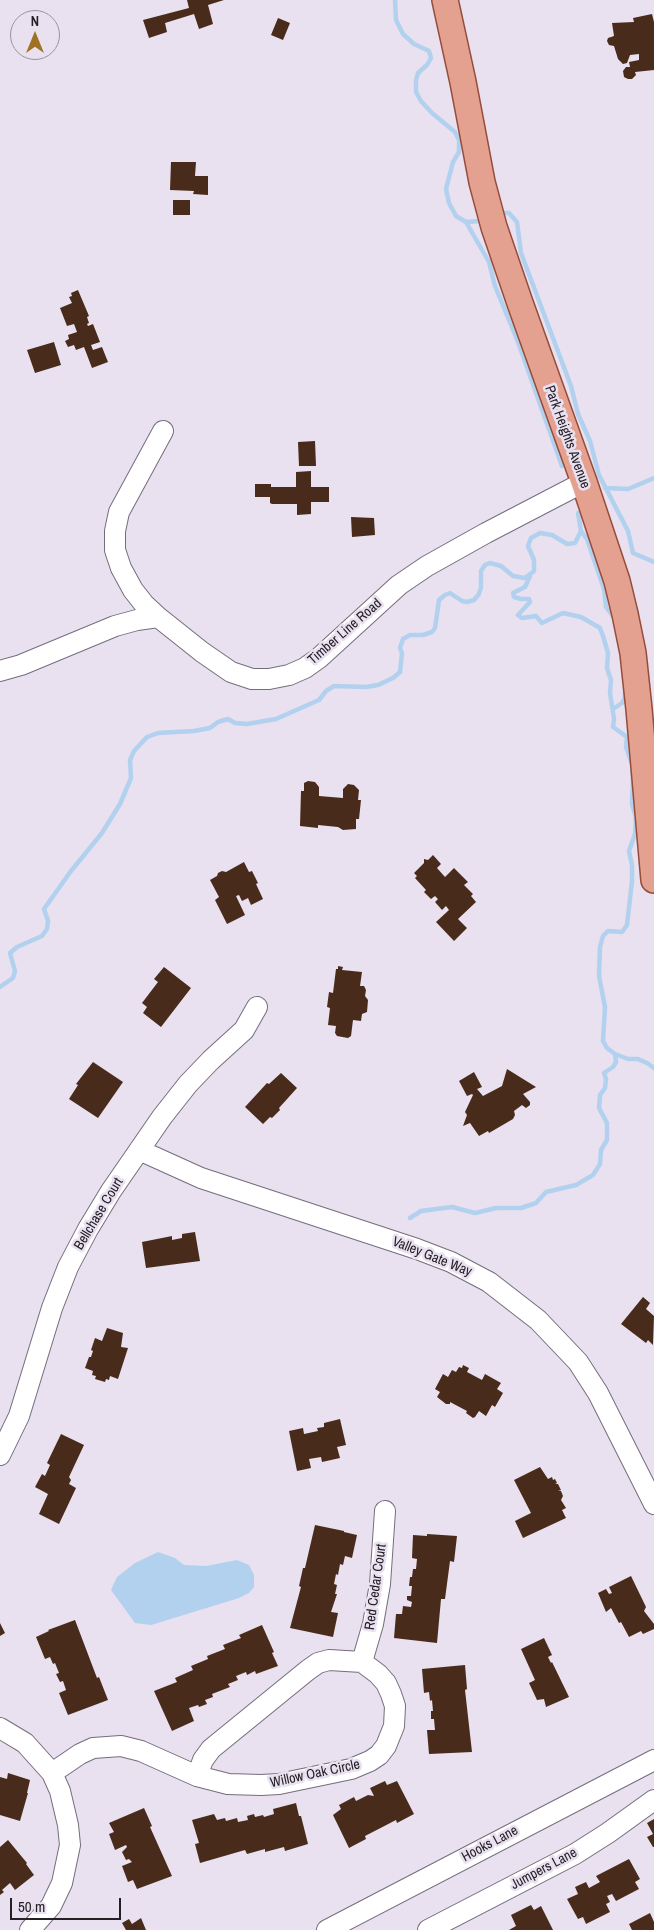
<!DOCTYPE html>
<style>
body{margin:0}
#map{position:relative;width:654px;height:1930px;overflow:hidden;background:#e9e0f0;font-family:"Archivo Narrow",sans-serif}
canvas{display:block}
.north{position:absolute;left:10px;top:10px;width:50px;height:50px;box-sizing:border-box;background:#e9e0f0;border:1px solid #9a939f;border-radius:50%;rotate:0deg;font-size:14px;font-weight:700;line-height:20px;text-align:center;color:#242026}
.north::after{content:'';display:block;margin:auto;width:18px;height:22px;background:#9f7123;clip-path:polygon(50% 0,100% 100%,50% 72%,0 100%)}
.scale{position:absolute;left:10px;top:1898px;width:111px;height:22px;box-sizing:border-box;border:2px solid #242026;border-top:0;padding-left:6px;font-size:15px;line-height:18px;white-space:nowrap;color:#242026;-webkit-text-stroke:4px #e9e0f0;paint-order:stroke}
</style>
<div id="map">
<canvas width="654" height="1930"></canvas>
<div class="north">N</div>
<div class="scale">50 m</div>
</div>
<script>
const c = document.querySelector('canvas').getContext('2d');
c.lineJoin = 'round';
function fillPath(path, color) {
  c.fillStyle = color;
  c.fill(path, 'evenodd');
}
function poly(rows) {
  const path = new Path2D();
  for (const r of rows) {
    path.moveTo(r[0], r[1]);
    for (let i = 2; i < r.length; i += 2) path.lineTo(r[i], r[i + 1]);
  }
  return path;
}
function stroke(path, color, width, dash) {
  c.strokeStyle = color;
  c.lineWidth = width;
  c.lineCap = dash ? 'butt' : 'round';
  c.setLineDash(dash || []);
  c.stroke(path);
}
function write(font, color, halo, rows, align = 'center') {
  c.font = font + ' "Archivo Narrow",sans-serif';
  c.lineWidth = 5;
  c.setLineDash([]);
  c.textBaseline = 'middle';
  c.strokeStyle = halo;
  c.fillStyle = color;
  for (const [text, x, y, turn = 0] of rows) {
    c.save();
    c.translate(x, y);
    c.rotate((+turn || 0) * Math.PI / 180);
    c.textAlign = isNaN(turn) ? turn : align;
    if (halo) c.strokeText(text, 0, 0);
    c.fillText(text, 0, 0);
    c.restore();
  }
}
fillPath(poly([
 [158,1552,175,1558,184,1565,206,1566,237,1560,249,1565,254,1575,254,1587,249,1593,239,1598,151,1625,135,1623,111,1590,117,1577,135,1563]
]), '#b2d1ee');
stroke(poly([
 [395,0,396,20,403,34,414,44,429,51,431,58,427,65,418,73,416,80,416,92,421,101,432,113,455,132,459,140,459,152,453,162,446,189,449,203,456,216,466,222,479,221],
 [503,213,509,213,517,222,521,253,571,386,578,414,590,441,599,475,628,531,633,553,654,562],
 [466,222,489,262,495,286,518,342,562,466],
 [605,488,628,489,654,478],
 [578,513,581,531,587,539,604,589,606,607,615,619],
 [530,576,525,587,513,593,514,597,521,599,529,599,530,602,518,615,522,618,536,616,542,623,563,613,581,617,600,628,603,636,608,653,607,668,611,680,610,693,614,719,613,727,627,737,626,747,632,764,633,779,632,804,636,818,635,834,629,851,632,865,632,881,627,925,622,932,608,931,603,936,600,947,599,976,605,1007,603,1041,607,1048,615,1054,628,1059,638,1059,647,1063,654,1068],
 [613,709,622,703,625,698,625,693],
 [0,987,13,978,15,971,10,953,17,947,42,936,47,929,48,921,44,909,71,871,102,833,120,804,131,778,130,760,134,751,147,737,158,733,194,731,210,728,218,722,228,719,235,723,247,724,276,719,319,700,326,691,334,686,366,687,378,685,393,678,400,672,402,653,400,648,403,639,410,635,423,635,432,632,435,628,439,600,445,595,450,593,462,601,467,602,474,600,479,594,481,587,481,571,485,565,490,563,501,566,513,576,525,578,534,571,534,560,528,546,531,538,540,533,552,535,567,544,575,543,581,531],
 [410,1218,421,1211,452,1207,475,1213,496,1208,521,1208,536,1203,546,1192,576,1185,593,1175,600,1164,601,1150,607,1140,607,1123,599,1108,600,1095,605,1088,606,1079,604,1073,613,1067,616,1062,615,1054]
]), '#b2d1ee', 4.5);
fillPath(poly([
 [187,0,224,0,208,5,213,24,199,29,194,14,165,23,167,32,149,38,143,20,189,8],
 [652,14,654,22,654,70,635,72,636,75,632,79,628,79,624,77,623,71,626,67,630,67,629,62,639,60,639,54,630,55,627,63,623,64,618,59,614,46,609,45,607,41,608,38,614,36,612,23,634,22,633,18],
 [278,18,290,23,283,40,271,35],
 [171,162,196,162,195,176,208,176,208,195,193,194,194,191,170,190],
 [173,200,190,200,190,215,173,215],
 [78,290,89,316,87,317,89,323,87,324,88,326,93,324,100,342,91,345,93,350,102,347,108,362,92,368,84,347,76,350,74,345,68,347,65,341,69,339,68,335,77,332,74,324,67,326,60,308,72,303,69,297,72,296,71,293],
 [54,342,61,365,35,373,27,350],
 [315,441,316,466,299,466,298,442],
 [311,471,311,487,329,487,329,502,311,502,311,514,297,515,297,504,272,504,270,503,270,497,255,497,255,484,271,484,271,487,296,487,296,472],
 [351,517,374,518,375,535,352,537],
 [308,781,315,782,319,787,319,796,343,798,343,789,348,784,354,785,359,790,358,800,361,800,359,819,356,819,356,829,343,830,338,827,318,825,318,828,300,826,301,791,304,791,304,783],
 [433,855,441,864,437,868,445,877,454,868,468,882,464,885,473,894,471,896,476,902,458,919,467,928,454,941,436,922,449,910,446,906,442,910,435,902,438,899,435,896,431,899,424,892,426,890,415,878,417,876,414,873,424,863,424,859,428,860],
 [244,862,249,872,252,871,258,883,256,884,263,899,251,905,248,898,242,901,239,895,236,896,245,915,227,924,215,900,219,897,210,880,217,876,218,873,222,871,226,872],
 [338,966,343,967,342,970,362,972,360,986,364,986,366,990,365,996,368,1000,367,1012,362,1014,361,1021,353,1020,351,1036,348,1038,337,1036,335,1033,336,1026,328,1025,330,1008,327,1007,329,992,333,993,336,969,338,969],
 [164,967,191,988,161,1027,143,1013,147,1007,142,1003,158,982,154,979],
 [93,1062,123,1082,98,1118,69,1099,78,1085,76,1084],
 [507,1069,536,1087,523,1094,530,1102,530,1105,526,1108,522,1105,514,1111,515,1115,513,1119,489,1133,488,1131,479,1136,470,1123,463,1126,467,1115,465,1112,473,1095,472,1094,467,1096,459,1081,474,1072,482,1087,477,1089,483,1096,502,1086],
 [281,1073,297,1088,279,1108,280,1110,272,1118,270,1117,263,1124,245,1107,267,1083,269,1084],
 [195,1232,200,1261,146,1268,142,1242,172,1236,172,1240,182,1238,182,1234],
 [643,1297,650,1303,646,1309,654,1316,653,1345,648,1340,646,1343,621,1324],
 [107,1328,123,1333,121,1347,128,1348,118,1379,110,1376,109,1380,106,1379,105,1382,95,1379,96,1376,92,1375,93,1371,85,1368,89,1357,91,1357,93,1351,91,1350,95,1338,102,1341],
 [463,1365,469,1368,467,1372,482,1380,485,1374,501,1383,497,1389,503,1393,495,1407,492,1405,486,1416,479,1411,475,1417,473,1418,466,1413,467,1411,450,1402,450,1404,446,1404,437,1397,440,1392,435,1389,443,1374,448,1377,452,1370,456,1372,459,1367,462,1368],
 [340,1419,346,1445,337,1447,340,1458,322,1462,321,1457,309,1459,311,1468,297,1471,289,1431,303,1428,304,1434,318,1431,317,1428,324,1427,324,1423],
 [61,1434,84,1445,69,1477,71,1480,69,1484,76,1488,59,1524,39,1514,48,1494,35,1487,42,1474,45,1476,50,1465,47,1463],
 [540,1467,548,1479,552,1477,553,1480,555,1479,557,1483,555,1484,558,1484,561,1490,558,1491,561,1491,563,1496,561,1500,566,1508,562,1510,566,1518,523,1538,515,1521,531,1513,514,1480],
 [315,1525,344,1531,344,1532,357,1535,352,1558,345,1556,343,1565,340,1564,338,1575,336,1574,334,1584,337,1585,335,1594,337,1594,331,1612,338,1613,333,1637,290,1628,301,1587,299,1586,303,1568,305,1568],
 [427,1534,457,1536,454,1562,450,1561,445,1599,441,1599,437,1643,394,1638,396,1614,402,1614,403,1606,411,1607,412,1602,407,1600,407,1596,411,1596,412,1586,409,1586,410,1577,412,1577,413,1569,416,1569,417,1559,412,1558,413,1535,427,1536],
 [631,1576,646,1607,644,1611,654,1624,654,1629,643,1634,641,1631,629,1637,621,1622,619,1623,611,1608,606,1612,598,1593,606,1589,609,1594,612,1593,609,1587],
 [75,1620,97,1678,99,1677,108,1700,68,1715,59,1693,66,1690,63,1681,60,1682,56,1674,59,1673,55,1663,53,1664,50,1657,45,1659,36,1637,49,1631,48,1630],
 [0,1623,5,1633,0,1636],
 [262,1625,274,1652,272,1653,278,1666,256,1674,255,1671,247,1675,246,1672,236,1676,238,1680,228,1684,230,1687,212,1694,213,1697,205,1700,207,1704,199,1707,198,1705,189,1708,194,1721,172,1731,154,1691,177,1682,175,1678,193,1670,191,1666,208,1659,207,1656,225,1649,223,1645,241,1638,239,1635],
 [544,1638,552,1655,548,1657,551,1663,552,1662,569,1697,546,1707,544,1699,537,1700,529,1683,535,1680,521,1649],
 [465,1665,467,1689,465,1690,472,1752,429,1754,427,1730,435,1730,434,1719,431,1719,431,1711,433,1711,432,1700,430,1701,429,1692,424,1693,422,1669],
 [8,1773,30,1780,27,1793,28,1793,20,1821,0,1815,0,1777,7,1779],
 [385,1781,387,1785,397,1781,414,1814,397,1823,396,1820,365,1836,366,1839,349,1848,333,1815,341,1809,339,1805,354,1797,356,1801,368,1795,374,1796,370,1788],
 [296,1803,299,1816,301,1816,308,1844,285,1851,284,1847,265,1852,265,1849,247,1854,245,1850,200,1863,195,1844,199,1843,192,1820,214,1814,217,1820,225,1818,226,1821,237,1818,238,1822,248,1820,247,1816,254,1814,255,1817,263,1815,264,1817,274,1814,273,1809],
 [144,1808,152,1826,150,1827,172,1876,137,1889,133,1880,128,1882,122,1866,132,1862,129,1859,126,1860,122,1852,127,1847,126,1845,115,1850,109,1834,114,1832,109,1823],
 [654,1819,654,1847,653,1847,647,1837,653,1834,647,1823],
 [8,1840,27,1863,26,1864,34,1875,15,1890,10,1883,2,1890,4,1892,0,1895,0,1847],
 [629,1859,640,1879,635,1882,639,1889,616,1901,612,1894,607,1896,610,1902,606,1904,610,1912,586,1924,583,1917,578,1919,567,1899,578,1894,575,1887,586,1882,589,1888,600,1882,596,1876],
 [531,1905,534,1910,541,1906,553,1930,509,1930,516,1926,511,1915],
 [650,1913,654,1922,654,1930,632,1930,629,1924],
 [141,1918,146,1930,126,1930,122,1923,129,1919,132,1924]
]), '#492b1b');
const minor = poly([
 [163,431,119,512,115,531,115,550,121,568,133,590,144,604,158,617,202,652,231,672,252,679,269,679,289,675,305,668,319,658,399,585,427,566,486,533,584,482],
 [0,671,21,665,115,626,137,620,158,617],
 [139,1150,201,1178,417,1249,451,1262,489,1282,538,1320,578,1362,598,1393,654,1504],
 [0,1455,19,1416,52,1308,68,1267,88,1229,111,1191,162,1117,188,1084,211,1060,244,1030,257,1007],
 [362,1662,373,1624,380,1584,385,1511],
 [0,1728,25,1743,52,1773,60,1791,68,1825,70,1845,62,1883,51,1906,30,1930],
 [52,1773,80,1754,93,1748,121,1746,141,1751,197,1776,203,1760,211,1749,308,1670,318,1663,329,1660,362,1662,378,1674,386,1683,391,1694,395,1706,394,1726,386,1746,379,1755,370,1761,351,1769,279,1784,261,1785,228,1784,197,1776],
 [327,1930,654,1760],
 [428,1930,575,1854,608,1833,654,1800]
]);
const major = poly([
 [445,0,463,82,482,182,494,227,520,303,584,482,617,581,625,614,633,653,639,709,654,880]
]);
stroke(minor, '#756d7c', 22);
stroke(major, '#964c3a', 28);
stroke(minor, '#fff', 20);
stroke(major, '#e5a18f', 25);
write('14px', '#242026', '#e9e0f0', [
 ["Park Heights Avenue",567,437,70],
 ["Timber Line Road",345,632,-41],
 ["Bellchase Court",99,1214,-59],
 ["Valley Gate Way",432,1257,22],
 ["Red Cedar Court",376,1587,-82],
 ["Willow Oak Circle",315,1774,-12],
 ["Hooks Lane",490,1844,-28],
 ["Jumpers Lane",544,1869,-28]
]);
</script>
